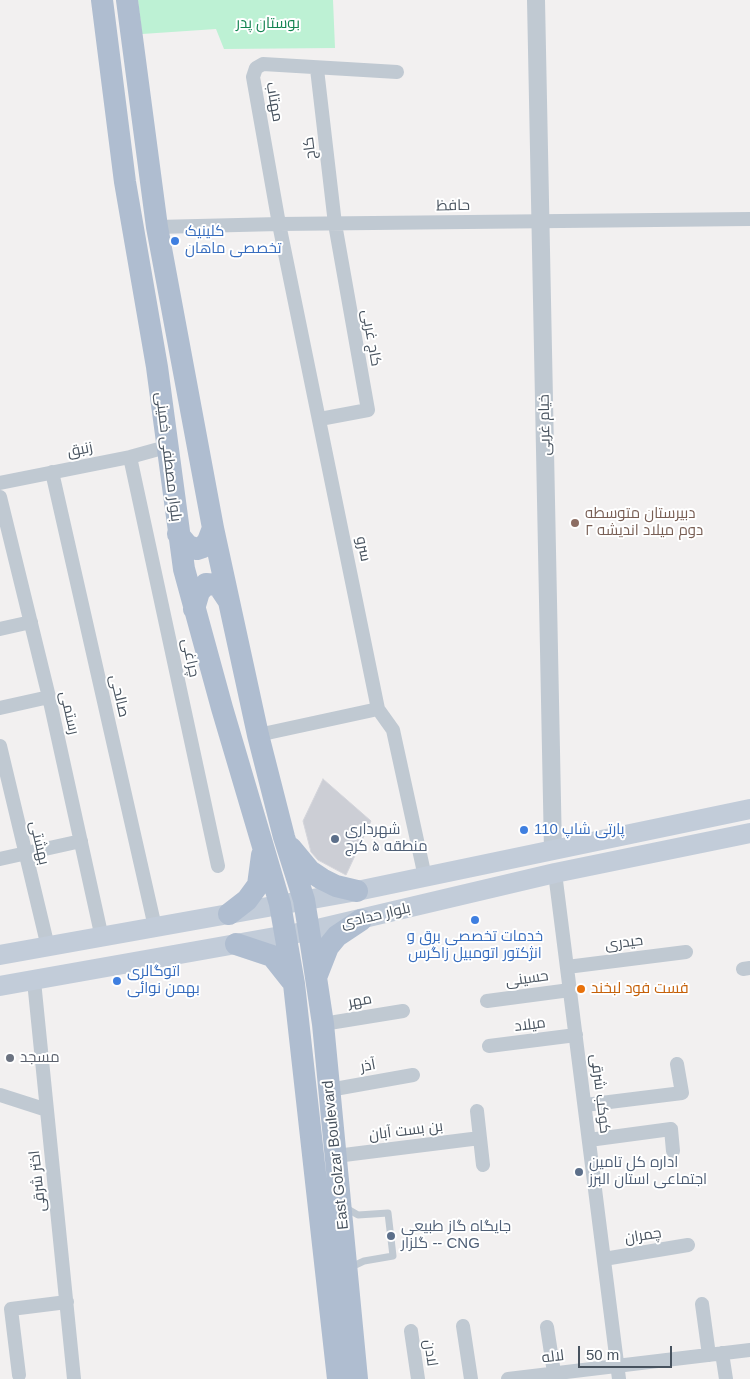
<!DOCTYPE html>
<meta charset="utf-8">
<style>
body{margin:0}
#map{position:relative;width:750px;height:1379px;overflow:hidden;background:#f2f0f0;font-family:Arial,sans-serif}
canvas{display:block}
.scale{position:absolute;left:578px;top:1346px;width:94px;height:22px;box-sizing:border-box;border:2px solid #47525e;border-top:0;padding-left:6px;font-size:15px;line-height:18px;white-space:nowrap;color:#47525e;-webkit-text-stroke:4px #fff;paint-order:stroke}
</style>
<div id="map">
<canvas width="750" height="1379"></canvas>
<div class="scale">50 m</div>
</div>
<script>
const c = document.querySelector('canvas').getContext('2d');
c.lineJoin = 'round';
function fillPath(path, color) {
  c.fillStyle = color;
  c.fill(path, 'evenodd');
}
function poly(rows) {
  const path = new Path2D();
  for (const r of rows) {
    path.moveTo(r[0], r[1]);
    for (let i = 2; i < r.length; i += 2) path.lineTo(r[i], r[i + 1]);
  }
  return path;
}
function stroke(path, color, width, dash) {
  c.strokeStyle = color;
  c.lineWidth = width;
  c.lineCap = dash ? 'butt' : 'round';
  c.setLineDash(dash || []);
  c.stroke(path);
}
function write(font, color, halo, rows, align = 'center') {
  c.font = font + ' Arial,Cairo,sans-serif';
  c.lineWidth = 4;
  c.setLineDash([]);
  c.textBaseline = 'middle';
  c.strokeStyle = halo;
  c.fillStyle = color;
  for (const [text, x, y, turn = 0] of rows) {
    c.save();
    c.translate(x, y);
    c.rotate((+turn || 0) * Math.PI / 180);
    c.textAlign = isNaN(turn) ? turn : align;
    if (halo) c.strokeText(text, 0, 0);
    c.fillText(text, 0, 0);
    c.restore();
  }
}
fillPath(poly([
 [138,0,333,0,335,48,224,49,216,29,142,34]
]), '#bdf1d4');
const building = poly([
 [323,779,371,821,346,875,318,860,311,852,303,821,323,779]
]);
fillPath(building, '#ccced5');
stroke(building, '#d4d5db', 1);
stroke(poly([
 [346,1208,358,1215,388,1213,393,1256,364,1261,349,1268]
]), '#c0c9d2', 7);
stroke(poly([
 [317,69,335,224,368,410,320,419],
 [397,72,263,64,256,68,253,77,279,224,378,709,393,730,425,877],
 [157,227,279,224,750,219],
 [130,457,218,866],
 [52,472,155,927],
 [0,483,130,457,166,447],
 [0,497,49,697,102,938],
 [0,629,31,622],
 [0,708,49,697],
 [258,735,378,709],
 [0,746,48,947],
 [0,859,81,841],
 [555,873,619,1379],
 [567,967,686,952],
 [743,969,750,968],
 [34,981,74,1379],
 [487,1001,570,990],
 [323,1024,403,1011],
 [489,1046,576,1035],
 [329,1090,413,1075],
 [0,1095,47,1110],
 [585,1105,682,1093,677,1064],
 [477,1111,483,1165],
 [589,1140,671,1129,673,1151],
 [336,1156,480,1138],
 [604,1259,688,1245],
 [702,1304,709,1355],
 [463,1326,471,1379],
 [547,1327,555,1379],
 [411,1331,418,1379],
 [722,1353,726,1379],
 [19,1375,11,1309,67,1302],
 [508,1379,750,1350]
]), '#c0c9d2', 14);
stroke(poly([
 [536,0,553,850]
]), '#c0c9d2', 18);
stroke(poly([
 [0,955,357,891,750,809],
 [0,986,309,931,555,873,750,833]
]), '#c2ccd9', 20);
stroke(poly([
 [102,0,125,182,157,367,184,569,222,708,280,904,294,984,338,1379],
 [127,0,157,227,213,528,258,735,284,837,304,900,309,931,323,1024,357,1379],
 [178,534,188,546,197,549,203,547,208,541,213,528],
 [194,609,199,592,206,584,218,585,228,600],
 [291,848,310,871,322,879,336,886,357,891],
 [229,914,247,900,258,885,262,855],
 [236,944,272,956,291,980],
 [317,975,328,947,337,936,361,920]
]), '#afbdd0', 22);
for (const [x, y, r, color] of [
 [175,241,5,"#3f7fe0"],
 [575,523,5,"#8d6e63"],
 [524,830,5,"#3f7fe0"],
 [335,839,5,"#5c6f8a"],
 [475,920,5,"#3f7fe0"],
 [117,981,5,"#3f7fe0"],
 [581,989,5,"#e8710a"],
 [10,1058,5,"#6b7280"],
 [579,1172,5,"#5c6f8a"],
 [391,1236,5,"#5c6f8a"]
]) {
  const dot = new Path2D();
  dot.arc(x, y, r, 0, 2 * Math.PI);
  c.fillStyle = color;
  c.fill(dot);
  stroke(dot, '#fff', 2);
}
write('15px', '#148351', '#fff', [
 ["بوستان پدر",268,24]
]);
write('15px', '#47525e', '#fff', [
 ["مهتاب",274,102,80],
 ["کاج",310,148,-97],
 ["حافظ",453,206,-1],
 ["کاج غربی",371,338,80],
 ["خیام غربی",545,425,-91],
 ["زنبق",80,450,-11],
 ["بلوار مصطفی خمینی",168,457,83],
 ["سرو",363,549,79],
 ["چراغی",190,658,78],
 ["صالحی",119,696,77],
 ["رستمی",69,713,77],
 ["بهشتی",39,843,77],
 ["بلوار حدادی",376,916,-13],
 ["حیدری",624,943,-7],
 ["حسینی",527,979,-8],
 ["مهر",360,1001,-10],
 ["میلاد",530,1025,-7],
 ["آذر",368,1066,-10],
 ["کوکب شرقی",600,1094,83],
 ["بن بست آبان",406,1131,-7],
 ["East Golzar Boulevard",336,1155,-96],
 ["اختر شرقی",38,1181,-96],
 ["چمران",643,1236,-9],
 ["لادن",430,1353,82],
 ["لاله",553,1357,-7]
]);
write('15px', '#366cbe', '#fff', [
 ["کلینیک",185,232],
 ["تخصصی ماهان",185,249],
 ["پارتی شاپ 110",534,830],
 ["خدمات تخصصی برق و",475,937,"center"],
 ["انژکتور اتومبیل زاگرس",475,954,"center"],
 ["اتوگالری",127,972],
 ["بهمن نوائی",127,989]
], 'left');
write('15px', '#785e54', '#fff', [
 ["دبیرستان متوسطه",585,514],
 ["دوم میلاد اندیشه ۲",585,531]
], 'left');
write('15px', '#4e5e75', '#fff', [
 ["شهرداری",345,830],
 ["منطقه ۵ کرج",345,847],
 ["اداره کل تامین",589,1163],
 ["اجتماعی استان البرز",589,1180],
 ["جایگاه گاز طبیعی",401,1227],
 ["گلزار -- CNG",401,1244]
], 'left');
write('15px', '#c56008', '#fff', [
 ["فست فود لبخند",591,989]
], 'left');
write('15px', '#5b616d', '#fff', [
 ["مسجد",20,1058]
], 'left');
</script>
